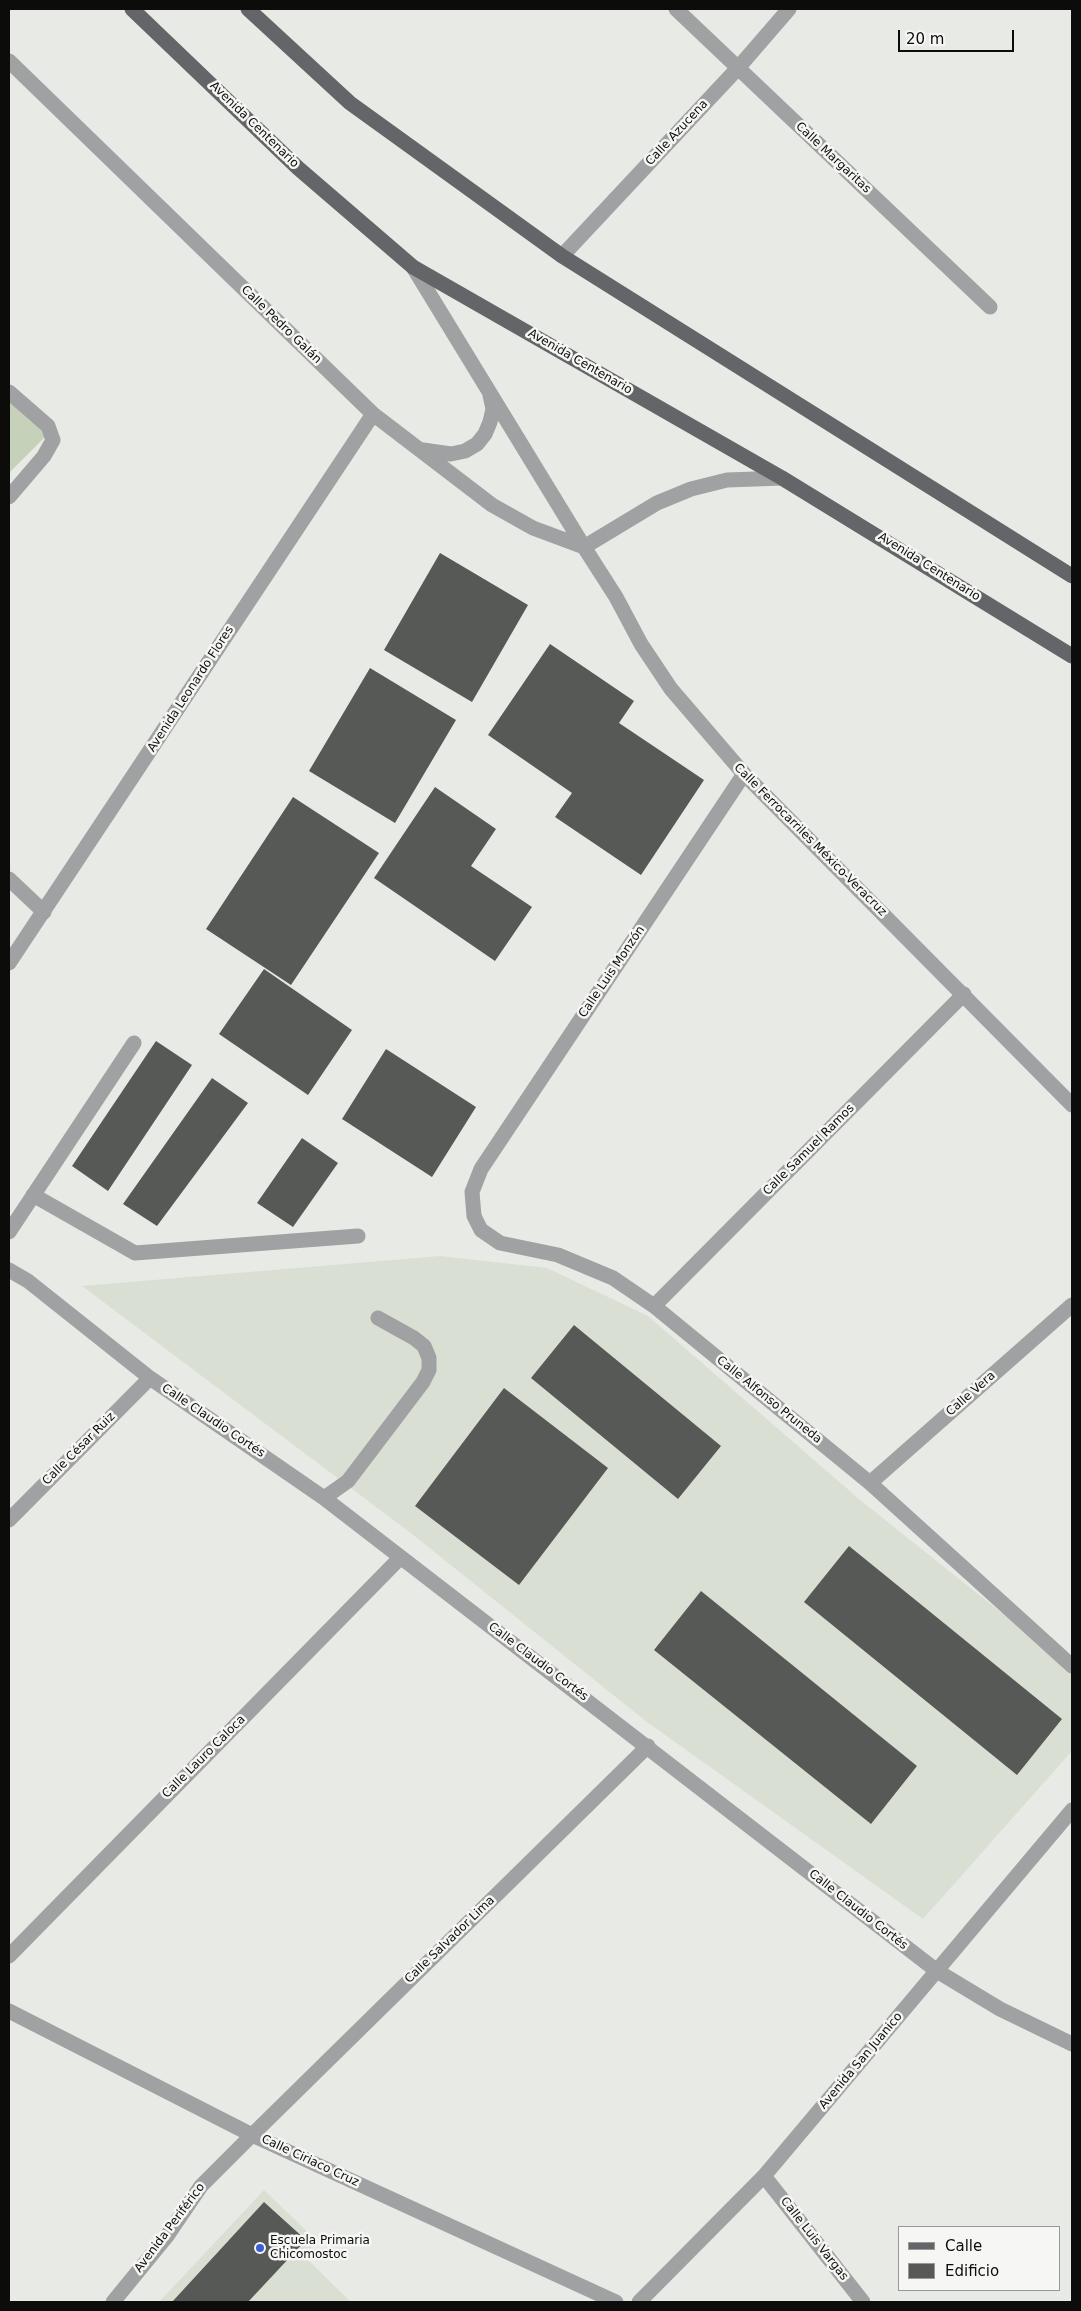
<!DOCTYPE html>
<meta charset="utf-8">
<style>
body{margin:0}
#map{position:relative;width:1081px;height:2311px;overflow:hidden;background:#e8eae6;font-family:"DejaVu Sans",sans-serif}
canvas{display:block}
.frame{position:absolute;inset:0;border:10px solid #0c0c0b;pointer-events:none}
.legend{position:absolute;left:898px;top:2226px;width:162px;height:65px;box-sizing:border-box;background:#f6f7f4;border:1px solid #989997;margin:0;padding:6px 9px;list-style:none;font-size:15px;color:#0c0c0b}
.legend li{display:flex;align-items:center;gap:10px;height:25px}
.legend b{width:25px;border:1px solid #989997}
.scale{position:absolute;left:898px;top:30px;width:116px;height:22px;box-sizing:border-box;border:2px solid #0c0c0b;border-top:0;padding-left:6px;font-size:15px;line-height:18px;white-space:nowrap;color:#0c0c0b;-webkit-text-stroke:4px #f6f7f4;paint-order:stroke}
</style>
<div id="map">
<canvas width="1081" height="2311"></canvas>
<div class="frame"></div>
<ul class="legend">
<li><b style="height:6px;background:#646568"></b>Calle</li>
<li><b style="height:14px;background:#575956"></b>Edificio</li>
</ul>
<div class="scale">20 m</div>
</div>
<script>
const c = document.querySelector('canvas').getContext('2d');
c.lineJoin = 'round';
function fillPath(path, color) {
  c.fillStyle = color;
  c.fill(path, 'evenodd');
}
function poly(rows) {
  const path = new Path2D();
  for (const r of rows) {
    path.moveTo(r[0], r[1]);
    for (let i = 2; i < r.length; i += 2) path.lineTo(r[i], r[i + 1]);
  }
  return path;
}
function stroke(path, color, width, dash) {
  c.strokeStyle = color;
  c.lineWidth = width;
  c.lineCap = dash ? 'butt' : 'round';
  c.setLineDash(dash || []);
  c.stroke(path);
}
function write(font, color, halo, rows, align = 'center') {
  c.font = font + ' "DejaVu Sans",sans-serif';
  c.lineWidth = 5;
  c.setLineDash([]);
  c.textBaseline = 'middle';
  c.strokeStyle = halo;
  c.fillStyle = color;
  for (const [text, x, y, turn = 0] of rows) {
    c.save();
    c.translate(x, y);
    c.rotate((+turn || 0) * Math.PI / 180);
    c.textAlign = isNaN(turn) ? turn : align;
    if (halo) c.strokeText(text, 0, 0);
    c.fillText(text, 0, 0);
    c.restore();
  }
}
fillPath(poly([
 [440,1256,547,1268,648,1316,859,1499,1072,1669,1072,1751,923,1919,647,1722,412,1534,82,1286],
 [264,2190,317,2241,304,2256,351,2302,159,2302]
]), '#dadfd4');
fillPath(poly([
 [9,386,54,428,9,473]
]), '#c6d1b9');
fillPath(poly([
 [440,553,528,605,472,702,384,650],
 [550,644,634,701,619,723,704,780,641,875,555,817,572,793,488,735],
 [370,668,456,720,395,823,309,771],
 [435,787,496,829,471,866,532,907,495,961,374,878],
 [293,797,379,853,291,985,206,929],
 [264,969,352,1030,308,1095,219,1034],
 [156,1041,192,1065,108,1191,72,1166],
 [386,1049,476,1107,432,1177,342,1119],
 [212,1078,248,1103,157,1226,123,1204],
 [302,1138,338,1163,293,1227,257,1203],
 [574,1325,721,1446,678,1499,531,1378],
 [504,1388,608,1468,519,1585,415,1506],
 [849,1546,1062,1719,1017,1775,804,1602],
 [701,1591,917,1766,871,1824,654,1650],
 [264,2202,306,2240,248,2302,172,2302]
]), '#575956');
stroke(poly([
 [33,1195,135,1253,358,1236],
 [9,1232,134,1043],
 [324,1498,348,1481,423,1382,429,1370,429,1358,424,1346,414,1338,378,1318]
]), '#a0a1a2', 15);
stroke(poly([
 [9,879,44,912]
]), '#a0a1a2', 15);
stroke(poly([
 [676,9,990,307],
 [562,256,738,68,789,9],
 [9,392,48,426,53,440,44,456,9,497],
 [744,774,481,1169,472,1192,474,1216,481,1230,500,1243,558,1255,613,1278,654,1306,870,1483,1072,1666],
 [9,963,373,414],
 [9,1270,28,1281,150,1378,324,1498,937,1971,1000,2009,1072,2044],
 [654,1306,964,994],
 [870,1483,1072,1305],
 [9,1520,150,1378],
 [9,1956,400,1558],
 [252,2135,648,1746]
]), '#a0a1a2', 15);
stroke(poly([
 [9,61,373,414,492,505,533,528,584,547],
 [413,267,584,547,616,597,641,644,671,689,744,774,1072,1105],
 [423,450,451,454,465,451,477,444,485,434,490,422,493,409,490,395],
 [584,547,657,503,691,489,727,480,782,478],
 [9,2011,252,2135,616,2302],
 [764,2176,863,2302],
 [113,2302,167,2236,201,2186,252,2135],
 [639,2302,764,2176,1072,1810]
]), '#a0a1a2', 15);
stroke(poly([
 [132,9,298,168,413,267,782,478,1072,656],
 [248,9,350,103,562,256,1072,576]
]), '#646568', 15);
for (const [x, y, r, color] of [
 [260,2248,5,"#3a5ecf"]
]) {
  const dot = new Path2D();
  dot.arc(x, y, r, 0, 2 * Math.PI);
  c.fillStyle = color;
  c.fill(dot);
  stroke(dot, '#f6f7f4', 2);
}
write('12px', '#0c0c0b', '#f6f7f4', [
 ["Avenida Centenario",254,125,44],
 ["Calle Azucena",677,133,-47],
 ["Calle Margaritas",833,158,43],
 ["Calle Pedro Galán",281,325,44],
 ["Avenida Centenario",580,362,30],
 ["Avenida Centenario",929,567,32],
 ["Avenida Leonardo Flores",191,689,-57],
 ["Calle Ferrocarriles México-Veracruz",810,840,45],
 ["Calle Luis Monzón",612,972,-56],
 ["Calle Samuel Ramos",809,1150,-45],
 ["Calle Vera",971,1394,-41],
 ["Calle Alfonso Pruneda",769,1400,39],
 ["Calle Claudio Cortés",213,1421,34],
 ["Calle César Ruiz",79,1449,-45],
 ["Calle Claudio Cortés",538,1662,37],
 ["Calle Lauro Caloca",204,1757,-45],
 ["Calle Claudio Cortés",858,1910,38],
 ["Calle Salvador Lima",450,1940,-44],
 ["Avenida San Juanico",861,2061,-50],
 ["Calle Ciriaco Cruz",310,2161,25],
 ["Avenida Periférico",170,2228,-53],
 ["Calle Luis Vargas",814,2239,52]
]);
write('12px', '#0c0c0b', '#f6f7f4', [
 ["Escuela Primaria",270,2241],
 ["Chicomostoc",270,2255]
], 'left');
</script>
